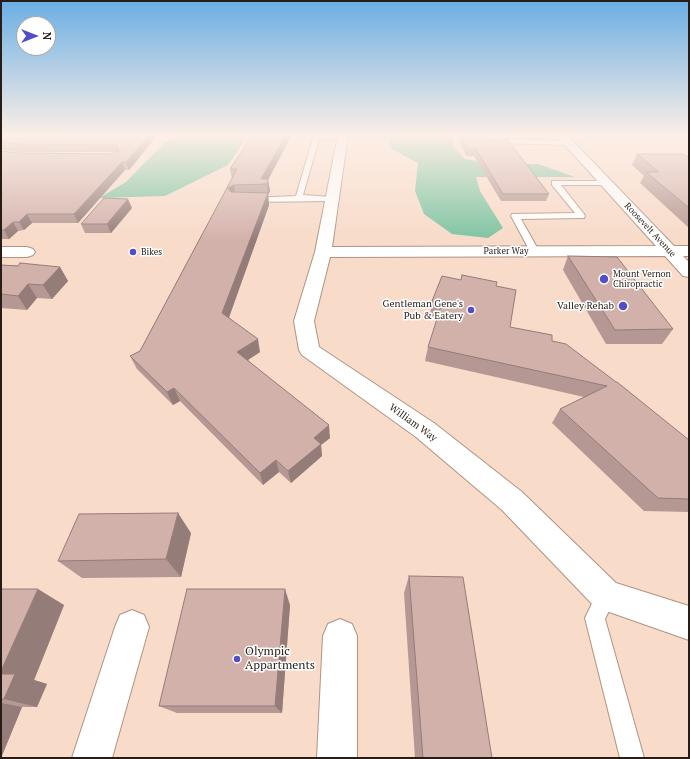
<!DOCTYPE html>
<style>
body{margin:0}
#map{position:relative;width:690px;height:759px;overflow:hidden;background:#f8dbc9;font-family:"PT Serif",serif}
canvas{display:block}
.frame{position:absolute;inset:0;border:2px solid #271d16;pointer-events:none}
.north{position:absolute;left:16px;top:16px;width:40px;height:40px;box-sizing:border-box;background:#fff;border:1px solid #a9a5a2;border-radius:50%;rotate:90deg;font-size:11px;font-weight:700;line-height:16px;text-align:center;color:#271d16}
.north::after{content:'';display:block;margin:auto;width:14px;height:18px;background:#534ec6;clip-path:polygon(50% 0,100% 100%,50% 72%,0 100%)}
</style>
<div id="map">
<canvas width="690" height="759"></canvas>
<div class="frame"></div>
<div class="north">N</div>
</div>
<script>
const c = document.querySelector('canvas').getContext('2d');
c.lineJoin = 'round';
function fillPath(path, color) {
  c.fillStyle = color;
  c.fill(path, 'evenodd');
}
function poly(rows) {
  const path = new Path2D();
  for (const r of rows) {
    path.moveTo(r[0], r[1]);
    for (let i = 2; i < r.length; i += 2) path.lineTo(r[i], r[i + 1]);
  }
  return path;
}
function stroke(path, color, width, dash) {
  c.strokeStyle = color;
  c.lineWidth = width;
  c.lineCap = dash ? 'butt' : 'round';
  c.setLineDash(dash || []);
  c.stroke(path);
}
function write(font, color, halo, rows, align = 'center') {
  c.font = font + ' "PT Serif",serif';
  c.lineWidth = 3;
  c.setLineDash([]);
  c.textBaseline = 'middle';
  c.strokeStyle = halo;
  c.fillStyle = color;
  for (const [text, x, y, turn = 0] of rows) {
    c.save();
    c.translate(x, y);
    c.rotate((+turn || 0) * Math.PI / 180);
    c.textAlign = isNaN(turn) ? turn : align;
    if (halo) c.strokeText(text, 0, 0);
    c.fillText(text, 0, 0);
    c.restore();
  }
}
fillPath(poly([
 [180,135,241,135,243,143,228,165,165,196,99,198,126,182,165,142],
 [387,135,449,135,454,138,453,146,465,159,494,164,538,164,575,177,476,177,480,191,503,228,488,238,452,234,424,214,415,191,418,163,392,149]
]), '#7dc3a1');
const lane = poly([
 [320,135,346,136,343,138,319,139,303,195,332,197,335,197,335,201,248,202,247,200,251,198,296,196,313,138,320,135],
 [491,135,497,135,502,139,568,141,571,143,568,145,501,143,494,139,491,135],
 [552,181,606,181,610,183,606,185,561,185,584,214,585,216,584,218,521,219,539,251,537,253,531,253,511,216,512,214,575,213,552,185,552,181],
 [606,586,613,589,616,596,605,619,644,758,620,758,585,618,599,589,606,586]
]);
const street = poly([
 [338,135,348,135,332,247,656,246,556,135,567,135,674,246,689,246,689,256,683,256,689,262,689,277,683,276,665,256,330,257,314,321,319,347,434,423,522,492,616,583,689,606,689,640,595,607,502,510,416,437,302,355,299,350,294,321,315,252,338,135],
 [1,247,27,247,33,249,35,252,33,255,27,257,1,257,1,247],
 [132,610,144,615,149,627,112,758,72,758,115,627,120,615,132,610],
 [340,619,352,624,357,636,357,758,317,758,323,636,328,624,340,619]
]);
stroke(lane, '#af9483', 2);
stroke(street, '#af9483', 2);
fillPath(lane, '#fff');
fillPath(street, '#fff');
fillPath(poly([
 [1,135,157,135,157,136,129,170,125,170,78,223,32,223,24,230,18,231,9,239,1,239,1,151,18,153,112,154,115,152,22,152,1,150],
 [253,135,268,180,270,191,268,195,269,205,229,317,260,352,248,360,330,438,321,445,322,456,291,483,279,472,263,485,180,401,173,405,137,369,130,356,140,351,232,179,230,169],
 [457,135,483,135,486,140,549,194,546,201,501,201,474,156,466,156],
 [637,154,689,158,689,228,640,183,644,176,632,165],
 [132,208,111,233,85,233,81,224],
 [568,256,673,329,662,344,606,344,563,270],
 [1,265,60,267,68,281,52,299,37,298,27,310,1,308],
 [461,280,496,286,510,327,552,341,689,440,689,512,644,511,552,423,560,409,584,397,425,361,428,347,438,317,430,316,432,301],
 [191,533,181,577,82,578,58,561],
 [409,576,492,758,415,758,404,593],
 [1,589,64,605,34,680,47,684,37,707,22,707,1,758],
 [290,605,282,713,177,713,159,706]
]), '#b59893');
fillPath(poly([
 [150,135,157,135,157,136,129,170,126,162],
 [286,135,292,135,268,180,270,191,268,195,267,184,261,179],
 [122,162,125,170,78,223,74,214],
 [234,185,236,196,231,200,228,188],
 [268,193,269,205,226,326,222,313],
 [128,199,132,208,111,233,107,224],
 [27,214,32,223,24,230,19,222],
 [13,222,18,231,9,239,4,230],
 [60,267,68,281,52,299,43,285],
 [28,284,37,298,27,310,18,296],
 [258,339,260,352,240,365,237,352],
 [174,388,180,401,173,405,167,392],
 [329,425,330,438,321,445,322,456,291,483,288,471,314,438],
 [276,460,279,472,263,485,260,473],
 [178,513,191,533,181,577,166,559],
 [38,589,64,605,34,680,47,684,37,707,4,699,1,671],
 [285,589,290,605,282,713,275,706],
 [1,703,22,707,1,758]
]), '#947c78');
const building = poly([
 [1,135,150,135,126,162,122,162,74,214,27,214,19,222,13,222,4,230,1,230,1,151,18,153,112,154,119,150,117,146,112,145,18,144,1,142,1,135],
 [253,135,286,135,261,179,268,179,267,184,234,185,228,188,231,192,268,193,222,313,258,339,237,352,329,425,314,438,321,444,288,471,276,460,260,473,174,388,167,392,130,356,140,351,237,169,230,169,253,135],
 [461,135,483,135,486,140,508,140,549,194,503,194,476,149,468,149,461,135],
 [637,154,683,154,689,158,689,208,646,172,659,172,637,154],
 [104,198,128,199,107,224,81,224,104,198],
 [568,256,617,257,673,329,615,330,568,256],
 [20,263,60,267,43,285,28,284,18,296,1,294,1,265,18,266,20,263],
 [462,275,497,282,496,286,516,290,510,327,552,335,552,341,566,344,616,382,617,382,689,440,689,499,658,498,560,409,607,386,428,347,442,303,432,301,442,276,461,280,462,275],
 [178,513,166,559,58,561,79,514,178,513],
 [409,576,463,577,492,758,423,758,409,576],
 [1,589,38,589,1,671,1,589],
 [187,589,285,589,275,706,159,706,187,589],
 [1,674,15,674,4,699,1,699,1,674]
]);
fillPath(building, '#d3b1ab');
stroke(building, '#947c78', 1);
const sky = c.createLinearGradient(0, 0, 0, 241);
sky.addColorStop(0, '#6aaee3');
sky.addColorStop(0.56, '#fcefe7');
sky.addColorStop(1, '#fcefe700');
c.fillStyle = sky;
c.fillRect(0, 0, 690, 241);
for (const [x, y, r, color] of [
 [133,252,4,"#534ec6"],
 [604,279,5,"#534ec6"],
 [623,306,5,"#534ec6"],
 [471,310,4,"#534ec6"],
 [237,659,4,"#534ec6"]
]) {
  const dot = new Path2D();
  dot.arc(x, y, r, 0, 2 * Math.PI);
  c.fillStyle = color;
  c.fill(dot);
  stroke(dot, '#fff', 1.5);
}
write('9px', '#271d16', '#fff', [
 ["Roosevelt Avenue",650,230,47],
 ["Parker Way",506,251]
]);
write('9px', '#271d16', '#fff', [
 ["Bikes",141,252],
 ["Mount Vernon",613,274],
 ["Chiropractic",613,284]
], 'left');
write('10px', '#271d16', '#fff', [
 ["Gentleman Gene's",463,304],
 ["Pub & Eatery",463,316],
 ["Valley Rehab",614,306]
], 'right');
write('10px', '#271d16', '#fff', [
 ["William Way",413,423,36]
]);
write('12px', '#271d16', '#fff', [
 ["Olympic",245,652],
 ["Appartments",245,666]
], 'left');
</script>
